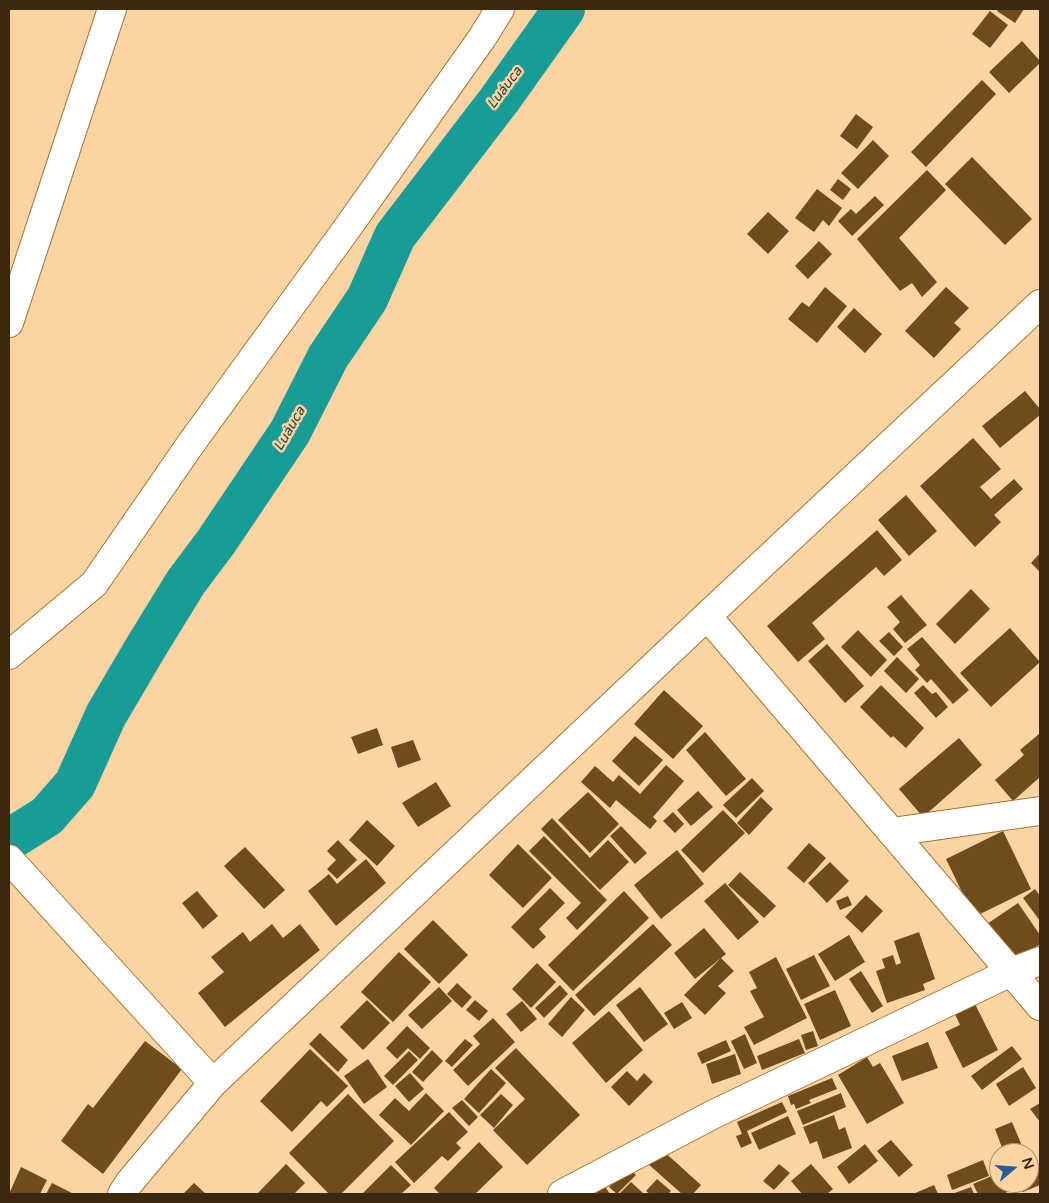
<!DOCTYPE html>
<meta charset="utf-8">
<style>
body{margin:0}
#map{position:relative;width:1049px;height:1203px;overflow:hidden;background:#fcd3a2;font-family:"Varela Round",sans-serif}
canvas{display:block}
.frame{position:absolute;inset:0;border:10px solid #3c280e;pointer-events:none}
.north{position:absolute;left:989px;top:1143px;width:50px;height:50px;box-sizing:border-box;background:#fcd3a2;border:1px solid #af8f67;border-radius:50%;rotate:72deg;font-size:14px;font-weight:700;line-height:20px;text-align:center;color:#3c280e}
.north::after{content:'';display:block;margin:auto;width:18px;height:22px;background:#255c94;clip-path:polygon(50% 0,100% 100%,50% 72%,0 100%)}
</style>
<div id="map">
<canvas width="1049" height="1203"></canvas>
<div class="frame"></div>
<div class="north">N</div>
</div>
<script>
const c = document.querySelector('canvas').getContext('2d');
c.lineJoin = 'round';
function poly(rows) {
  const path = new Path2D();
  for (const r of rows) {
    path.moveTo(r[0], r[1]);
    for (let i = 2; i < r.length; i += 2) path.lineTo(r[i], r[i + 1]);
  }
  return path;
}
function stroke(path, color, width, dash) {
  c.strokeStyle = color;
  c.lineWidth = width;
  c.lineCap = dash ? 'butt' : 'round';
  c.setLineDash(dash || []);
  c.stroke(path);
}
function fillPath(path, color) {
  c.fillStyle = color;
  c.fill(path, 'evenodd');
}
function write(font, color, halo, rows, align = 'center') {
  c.font = font + ' "Varela Round",sans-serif';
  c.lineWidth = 5;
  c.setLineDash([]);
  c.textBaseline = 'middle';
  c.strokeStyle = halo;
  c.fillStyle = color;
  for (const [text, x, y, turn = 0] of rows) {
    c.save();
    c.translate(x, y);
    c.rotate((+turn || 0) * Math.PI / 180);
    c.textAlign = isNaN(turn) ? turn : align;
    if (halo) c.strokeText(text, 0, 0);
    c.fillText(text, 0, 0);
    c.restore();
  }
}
stroke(poly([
 [9,840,47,816,75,784,106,715,146,647,186,582,216,542,290,432,328,357,367,299,395,236,500,99,564,9]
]), '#199b97', 42);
fillPath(poly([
 [998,9,1024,9,1015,23,997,11],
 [990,11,1008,25,990,48,972,34],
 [1022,41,1040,61,1040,63,1009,93,989,72],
 [982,80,996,94,926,167,911,152],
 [856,114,873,127,857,149,840,136],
 [873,140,889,156,858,189,841,173],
 [972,157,1032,219,1005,245,945,184],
 [927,170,946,190,899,238,937,282,922,297,912,283,900,291,857,239],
 [838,179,851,189,843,200,830,190],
 [817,189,842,208,829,226,823,220,814,232,795,218],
 [875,196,884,205,852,236,838,221,851,209,856,214],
 [768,212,789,231,768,254,747,234],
 [819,241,832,254,808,279,795,266],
 [825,287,847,306,817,343,788,319,802,302,809,307],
 [946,287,969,308,954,323,961,329,934,358,905,331],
 [854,308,882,334,865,353,837,327],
 [1025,391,1040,409,1040,415,1000,448,982,426],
 [973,438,1001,469,980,487,991,499,1014,479,1023,489,994,515,1001,522,975,547,920,486],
 [906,495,937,531,909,556,878,520],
 [877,530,902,560,884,576,876,567,812,623,825,639,798,662,767,626],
 [1040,553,1040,572,1031,563],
 [971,589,990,609,955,644,936,624],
 [901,595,927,625,905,643,893,629,900,622,887,607],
 [1010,628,1040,662,991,707,960,673],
 [858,630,887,660,871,677,841,647],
 [889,632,903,647,894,656,879,641],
 [922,637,969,690,953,704,931,679,927,683,915,670,920,665,907,649],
 [827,644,864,686,845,703,808,661],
 [897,657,919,679,906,693,884,671],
 [881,685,924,728,906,748,893,736,891,738,860,707],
 [923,685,932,694,936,692,948,707,936,718,914,693],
 [664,690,703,726,673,759,634,724],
 [377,728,383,745,358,754,351,737],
 [705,732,746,779,726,796,686,750],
 [1039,734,1040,735,1040,777,1013,801,995,780,1024,755,1020,750],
 [635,736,663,760,639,786,612,761],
 [959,738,982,765,923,817,899,789],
 [413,740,421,760,398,768,391,747],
 [666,765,684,781,653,817,657,821,650,829,616,800,610,808,581,782,595,766,613,782,619,775,640,794],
 [752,778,764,791,736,818,723,805],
 [436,782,451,806,418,827,402,803],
 [698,791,713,807,691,826,677,810],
 [588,792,619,824,590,853,558,820],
 [761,797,773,809,749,835,737,823],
 [723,810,745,833,703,873,681,850],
 [673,812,684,824,675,833,663,821],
 [552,818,590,858,608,840,629,862,600,890,541,829],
 [367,820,395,846,377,866,349,840],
 [621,826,647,853,635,864,610,836],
 [1003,831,1031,889,974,917,946,859],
 [544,836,607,900,577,930,566,918,581,903,529,851],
 [338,840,357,860,337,879,327,869,336,860,327,851],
 [809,843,826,858,804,883,787,868],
 [518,844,552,878,523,908,489,875],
 [245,847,285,890,264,909,224,866],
 [677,850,704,884,661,919,634,885],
 [366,859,386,883,336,926,308,891,329,874,337,884],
 [830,862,849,881,827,903,808,883],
 [740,872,776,906,764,918,728,885],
 [725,883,759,922,738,940,704,901],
 [550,888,565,903,539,929,546,937,533,949,511,927],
 [1035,889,1040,896,1040,921,1023,898],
 [197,891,218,916,203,929,182,903],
 [624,891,649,918,573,991,548,965],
 [866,895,883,911,862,933,845,917],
 [848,896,852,905,840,910,836,901],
 [1018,903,1040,935,1040,944,1011,965,984,926],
 [433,920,468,955,439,984,404,949],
 [272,924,283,938,300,924,320,950,225,1027,198,993,224,972,211,957,243,932,250,942],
 [653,924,672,945,594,1016,575,995],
 [704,928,726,954,695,979,674,953],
 [919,932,935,979,923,984,925,990,887,1003,876,971,885,968,882,959,893,955,896,965,901,963,894,941],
 [849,935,865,962,835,981,818,954],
 [399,952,431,982,393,1022,361,992],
 [814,955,830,986,801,1000,786,969],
 [776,957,807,1018,754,1045,744,1027,764,1017,750,991,757,988,749,972],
 [721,958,734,971,718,986,726,993,705,1015,684,995],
 [537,963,556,982,531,1008,512,989],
 [861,971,883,1006,872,1013,849,979],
 [457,983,472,997,462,1008,447,994],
 [560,985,568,994,544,1018,535,1008],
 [439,987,452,1001,422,1029,408,1015],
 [640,987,668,1024,644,1042,616,1005],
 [835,990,851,1026,820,1040,804,1004],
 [571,997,585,1010,562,1037,548,1024],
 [367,1000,390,1023,363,1050,340,1027],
 [475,1000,488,1011,479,1021,466,1010],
 [522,1001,537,1019,521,1032,506,1014],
 [682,1002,692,1018,674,1029,664,1013],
 [975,1004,998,1050,963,1068,945,1032,960,1025,955,1014],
 [609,1011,643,1050,606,1083,572,1043],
 [493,1018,515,1042,468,1086,453,1070,480,1044,473,1036],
 [407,1026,430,1048,420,1059,408,1048,397,1059,386,1048],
 [813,1031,818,1046,806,1050,801,1035],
 [320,1033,348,1060,338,1072,309,1044],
 [745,1034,757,1063,744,1069,731,1041],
 [465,1039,473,1045,452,1067,445,1061],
 [799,1039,805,1053,762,1070,757,1056],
 [726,1040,731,1051,702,1064,697,1053],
 [145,1041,182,1069,103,1174,61,1141,88,1104,93,1108],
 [928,1042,938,1068,902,1081,892,1056],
 [1012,1046,1022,1059,982,1090,971,1076],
 [516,1048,580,1115,527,1165,493,1130,525,1099,495,1068],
 [310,1049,348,1086,327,1107,321,1101,292,1132,260,1101],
 [432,1050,443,1061,423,1082,412,1072],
 [409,1051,418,1060,393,1085,384,1076],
 [735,1054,741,1074,712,1084,706,1064],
 [867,1057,873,1067,880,1063,904,1103,867,1124,838,1075],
 [368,1059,387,1087,364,1104,344,1076],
 [1023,1067,1036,1088,1009,1106,996,1084],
 [491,1069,506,1083,479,1113,464,1099],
 [627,1071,637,1081,644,1073,653,1082,629,1106,611,1087],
 [410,1073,424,1089,409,1102,395,1086],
 [832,1078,837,1089,809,1100,811,1103,796,1109,794,1104,791,1105,788,1096],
 [426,1093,444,1111,411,1145,379,1115,395,1098,409,1111],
 [841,1093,846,1107,803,1125,797,1111],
 [348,1094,394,1141,341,1194,329,1194,289,1153],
 [501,1094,513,1105,494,1128,480,1115],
 [462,1100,478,1117,469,1126,452,1108],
 [782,1102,787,1112,747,1131,752,1143,741,1148,736,1136,742,1134,737,1122],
 [1040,1103,1040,1122,1030,1109],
 [449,1112,468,1132,456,1143,461,1148,448,1161,442,1156,414,1183,395,1162],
 [834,1115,839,1130,845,1127,852,1148,823,1159,817,1141,810,1144,803,1127],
 [788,1116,796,1134,759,1150,751,1133],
 [1012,1122,1025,1153,1004,1153,995,1129],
 [891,1140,913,1165,899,1177,877,1151],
 [479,1142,503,1167,475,1194,440,1194,434,1188],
 [865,1144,878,1161,849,1184,837,1167],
 [660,1148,701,1185,693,1194,682,1194,647,1163],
 [983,1160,989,1176,952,1190,947,1175],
 [1036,1160,1040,1170,1040,1185,1023,1192,1019,1183,1029,1183,1029,1164],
 [286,1164,305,1183,294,1194,257,1194],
 [779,1164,790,1173,774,1190,763,1181],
 [811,1164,833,1189,827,1194,802,1194,791,1181],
 [391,1165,411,1185,401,1194,362,1194],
 [21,1167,47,1180,40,1194,9,1194],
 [629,1168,636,1175,617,1194,609,1187],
 [999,1173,999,1183,1012,1183,1015,1189,1003,1194,978,1194,973,1184],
 [657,1179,671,1191,668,1194,650,1194,646,1191],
 [631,1182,644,1194,619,1194],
 [52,1183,74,1194,46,1194],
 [194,1183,206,1194,183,1194],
 [604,1185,610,1194,589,1194],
 [934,1185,938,1194,913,1194],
 [971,1187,974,1194,952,1194]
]), '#6f4c1d');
const minor = poly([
 [9,323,112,9],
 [707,616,1040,1006],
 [9,655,94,584,190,445,348,227,482,38,500,9],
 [892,832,1040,811],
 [9,859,213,1083],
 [562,1194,714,1114,1011,972,1040,961]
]);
const primary = poly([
 [122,1194,129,1183,213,1083,707,616,1040,304]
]);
stroke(minor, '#a47537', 30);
stroke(primary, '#a47537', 30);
stroke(minor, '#fff', 28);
stroke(primary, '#fff', 28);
write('italic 14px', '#294341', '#fcd3a2', [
 ["Luáuca",505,88,-53],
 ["Luáuca",290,429,-60]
]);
</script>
